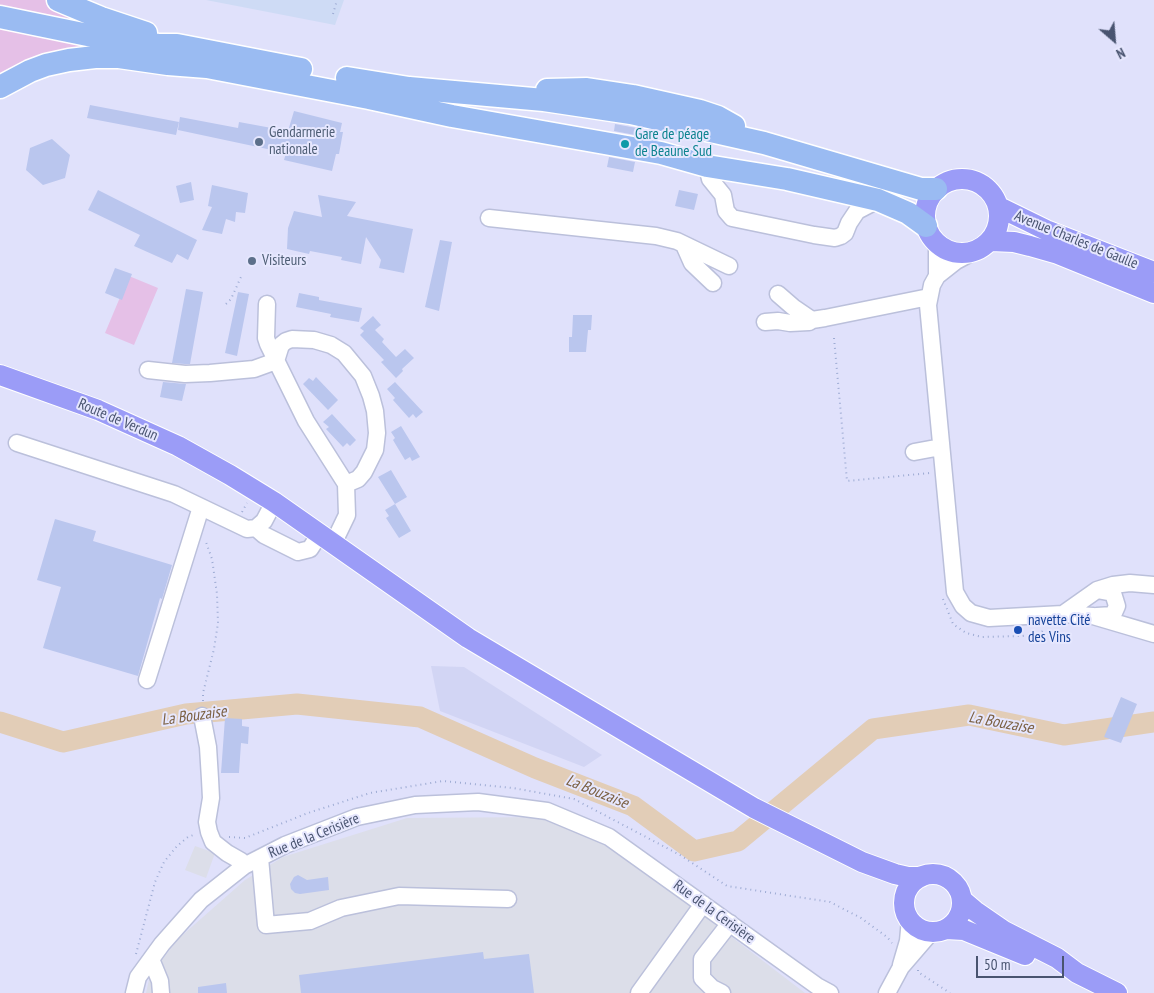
<!DOCTYPE html>
<meta charset="utf-8">
<style>
body{margin:0}
#map{position:relative;width:1154px;height:993px;overflow:hidden;background:#e0e1fb;font-family:"PT Sans Narrow",sans-serif}
canvas{display:block}
.north{position:absolute;left:1089px;top:15px;width:50px;height:50px;-webkit-text-stroke:4px #e6e7fe;paint-order:stroke;rotate:153deg;font-size:14px;font-weight:700;line-height:20px;text-align:center;color:#495470}
.north::after{content:'';display:block;margin:auto;width:18px;height:22px;background:#495470;clip-path:polygon(50% 0,100% 100%,50% 72%,0 100%)}
.scale{position:absolute;left:976px;top:956px;width:88px;height:22px;box-sizing:border-box;border:2px solid #495470;border-top:0;padding-left:6px;font-size:15px;line-height:18px;white-space:nowrap;color:#495470;-webkit-text-stroke:4px #e6e7fe;paint-order:stroke}
</style>
<div id="map">
<canvas width="1154" height="993"></canvas>
<div class="north">N</div>
<div class="scale">50 m</div>
</div>
<script>
const c = document.querySelector('canvas').getContext('2d');
c.lineJoin = 'round';
function fillPath(path, color) {
  c.fillStyle = color;
  c.fill(path, 'evenodd');
}
function poly(rows) {
  const path = new Path2D();
  for (const r of rows) {
    if (r.length === 3) {
      path.moveTo(r[0] + r[2], r[1]);
      path.arc(r[0], r[1], r[2], 0, 2 * Math.PI);
      continue;
    }
    path.moveTo(r[0], r[1]);
    for (let i = 2; i < r.length; i += 2) path.lineTo(r[i], r[i + 1]);
  }
  return path;
}
function stroke(path, color, width, dash) {
  c.strokeStyle = color;
  c.lineWidth = width;
  c.lineCap = dash ? 'butt' : 'round';
  c.setLineDash(dash || []);
  c.stroke(path);
}
function write(font, color, halo, rows, align = 'center') {
  c.font = font + ' "PT Sans Narrow",sans-serif';
  c.lineWidth = 4;
  c.setLineDash([]);
  c.textBaseline = 'middle';
  c.strokeStyle = halo;
  c.fillStyle = color;
  for (const [text, x, y, turn = 0] of rows) {
    c.save();
    c.translate(x, y);
    c.rotate((+turn || 0) * Math.PI / 180);
    c.textAlign = isNaN(turn) ? turn : align;
    if (halo) c.strokeText(text, 0, 0);
    c.fillText(text, 0, 0);
    c.restore();
  }
}
fillPath(poly([
 [431,666,464,667,602,755,584,767,440,711]
]), '#d2d5f4');
fillPath(poly([
 [206,0,344,0,335,25]
]), '#cedbf5');
fillPath(poly([
 [544,817,618,850,805,993,146,993,150,975,178,939,245,880,283,857,407,818],
 [195,846,215,853,206,878,185,870]
]), '#dcdee9');
fillPath(poly([
 [0,0,49,0,94,25,0,7],
 [0,28,91,44,91,52,0,80],
 [129,276,158,288,134,345,105,333]
]), '#e5c0e7');
stroke(poly([
 [0,722,63,742,186,714,297,704,420,717,535,768,633,806,694,851,738,841,873,729,969,715,1064,735,1154,722]
]), '#e2cdb7', 21);
fillPath(poly([
 [90,105,179,122,176,135,87,118],
 [294,111,342,123,340,132,343,132,339,154,336,154,332,171,284,160,286,153,178,130,180,117,238,128,239,122,288,131],
 [615,124,642,129,640,136,614,131],
 [52,139,70,155,65,178,43,185,26,170,30,148],
 [609,157,635,162,633,172,607,167],
 [191,182,194,200,180,203,176,186],
 [212,185,248,193,245,213,236,212,235,222,226,219,222,234,202,230,212,207,208,206],
 [98,190,197,240,188,260,177,254,172,263,134,246,140,235,88,210],
 [679,190,698,194,694,210,675,206],
 [318,195,356,202,347,216,413,229,404,273,379,268,381,260,366,237,361,264,341,260,342,257,310,251,309,254,287,249,288,228,294,211,322,217],
 [440,240,452,242,439,311,425,307],
 [115,268,132,274,122,300,105,293],
 [186,289,203,292,190,364,185,364,172,363],
 [238,292,249,294,237,356,225,353],
 [299,293,319,297,319,300,362,308,359,322,330,317,331,314,296,307],
 [573,315,592,315,591,330,588,330,586,352,569,352,569,337,572,337],
 [373,316,381,325,375,330,384,339,382,342,396,357,405,349,414,358,402,369,403,371,396,378,381,362,384,360,360,335,364,331,360,328],
 [316,377,338,400,328,410,303,384,309,378,313,381],
 [163,382,186,384,182,401,160,397],
 [395,382,423,412,416,418,413,414,409,418,393,400,395,398,387,389],
 [332,414,356,440,350,446,347,443,343,447,326,429,329,427,323,422],
 [401,426,420,457,412,461,410,457,405,460,393,440,395,438,391,432],
 [391,470,407,497,395,504,411,531,399,538,386,518,389,516,385,510,395,504,378,477],
 [55,519,96,531,93,541,172,565,162,599,160,598,138,676,43,648,61,587,37,580],
 [1121,697,1137,704,1121,743,1104,737],
 [225,718,242,719,242,726,249,727,248,744,241,743,239,773,221,773],
 [298,875,307,880,328,877,329,890,300,894,295,893,291,889,290,884,294,877],
 [483,952,484,959,529,954,534,993,301,993,299,975],
 [226,983,227,993,198,993,198,987]
]), '#bac6ee');
const minor = poly([
 [707,166,710,179,723,195,726,211,732,218,814,235,835,238,841,236,845,233,849,223,857,211,878,200],
 [489,218,656,236,677,241,729,266],
 [684,245,692,263,713,283],
 [971,253,956,261,937,276,932,285,928,305,955,592,963,606,971,613,989,618,1063,614,1093,616,1154,634],
 [937,276,937,244],
 [778,294,793,307,812,320],
 [267,304,266,338,268,344,306,421,346,484,347,515,333,544],
 [765,322,778,321,790,323,809,322,812,320,825,318,929,297],
 [148,370,185,374,210,373,254,369,276,361,281,345,286,341,292,339,314,340,331,345,344,353,363,376,371,396,375,411,377,433,375,450,364,472,358,479,346,484],
 [17,443,174,494,247,529,256,528,264,521,274,502],
 [914,452,941,447],
 [256,528,264,535,298,552,310,549,319,535],
 [1097,590,1113,593,1117,606,1113,615,1097,616],
 [1063,614,1097,590,1113,585,1130,583,1154,585],
 [147,680,201,507],
 [202,716,208,747,210,779,211,798,207,822,209,832,213,842,227,853,241,861,244,866],
 [260,858,266,925,310,921,341,908,399,896,508,899],
 [151,959,160,981,161,993],
 [901,965,908,941,910,919],
 [134,993,138,977,162,944,201,900,244,866,285,845,357,817,415,805,478,802,547,811,609,837,817,986,830,993],
 [639,993,703,904],
 [722,993,712,988,702,978,702,959,730,923],
 [887,993,901,967,932,931]
]);
const major = poly([
 [962,216,37],
 [999,207,1046,230,1154,272],
 [991,241,1014,242,1030,246,1058,254,1154,293],
 [0,375,98,410,178,446,230,475,274,502,468,638,754,808,862,862,895,874,908,877,921,877],
 [933,903,29],
 [962,900,975,911,1004,931,1057,958,1077,973,1117,993],
 [946,929,964,930,1025,955]
]);
const highway = poly([
 [58,0,101,18,146,33],
 [0,17,112,40],
 [98,36,158,45,177,45,301,69],
 [347,78,409,88,544,100,631,113,764,143,921,189,936,189],
 [0,87,30,71,46,65,69,60,95,57,119,57,168,64,207,67,369,98,452,116,661,153,707,166,787,179,878,200,908,213,926,226],
 [547,90,587,89,633,96,700,111,718,117,734,126]
]);
stroke(minor, '#bbc0db', 19);
stroke(major, '#fff', 22);
stroke(highway, '#fff', 25);
stroke(poly([
 [333,14,337,0],
 [226,304,231,299,241,277],
 [834,338,847,481,930,473],
 [242,512,247,503],
 [943,599,953,624,966,633,982,637,1022,636,1039,634,1044,630],
 [203,701,203,693,214,649,218,623,217,594,212,559,206,542],
 [229,837,245,838,308,813,370,793,443,781,513,788,574,799,680,855,727,886,830,902,861,918,887,937,892,943],
 [136,954,155,882,164,862,177,846,188,837,196,834],
 [918,970,918,972,950,993]
]), '#9dabd3', 2, [1, 4]);
stroke(minor, '#fff', 16);
stroke(major, '#9b9cf7', 20);
stroke(highway, '#9abbf2', 22);
for (const [x, y, r, color] of [
 [259,142,5,"#5c6f8a"],
 [625,144,5,"#0f9aa8"],
 [252,261,5,"#5c6f8a"],
 [1018,630,5,"#1a4fb4"]
]) {
  const dot = new Path2D();
  dot.arc(x, y, r, 0, 2 * Math.PI);
  c.fillStyle = color;
  c.fill(dot);
  stroke(dot, '#e6e7fe', 2);
}
write('15px', '#4e5e75', '#e6e7fe', [
 ["Gendarmerie",269,133],
 ["nationale",269,150],
 ["Visiteurs",262,261]
], 'left');
write('15px', '#0d838f', '#e6e7fe', [
 ["Gare de péage",635,135],
 ["de Beaune Sud",635,152]
], 'left');
write('15px', '#495470', '#e6e7fe', [
 ["Avenue Charles de Gaulle",1076,240,22],
 ["Route de Verdun",118,420,23],
 ["Rue de la Cerisière",314,836,-22],
 ["Rue de la Cerisière",714,912,36]
]);
write('15px', '#164399', '#e6e7fe', [
 ["navette Cité",1028,621],
 ["des Vins",1028,638]
], 'left');
write('italic 16px', '#7b6042', '#e6e7fe', [
 ["La Bouzaise",194,716,-8],
 ["La Bouzaise",1001,723,10],
 ["La Bouzaise",597,792,22]
]);
</script>
